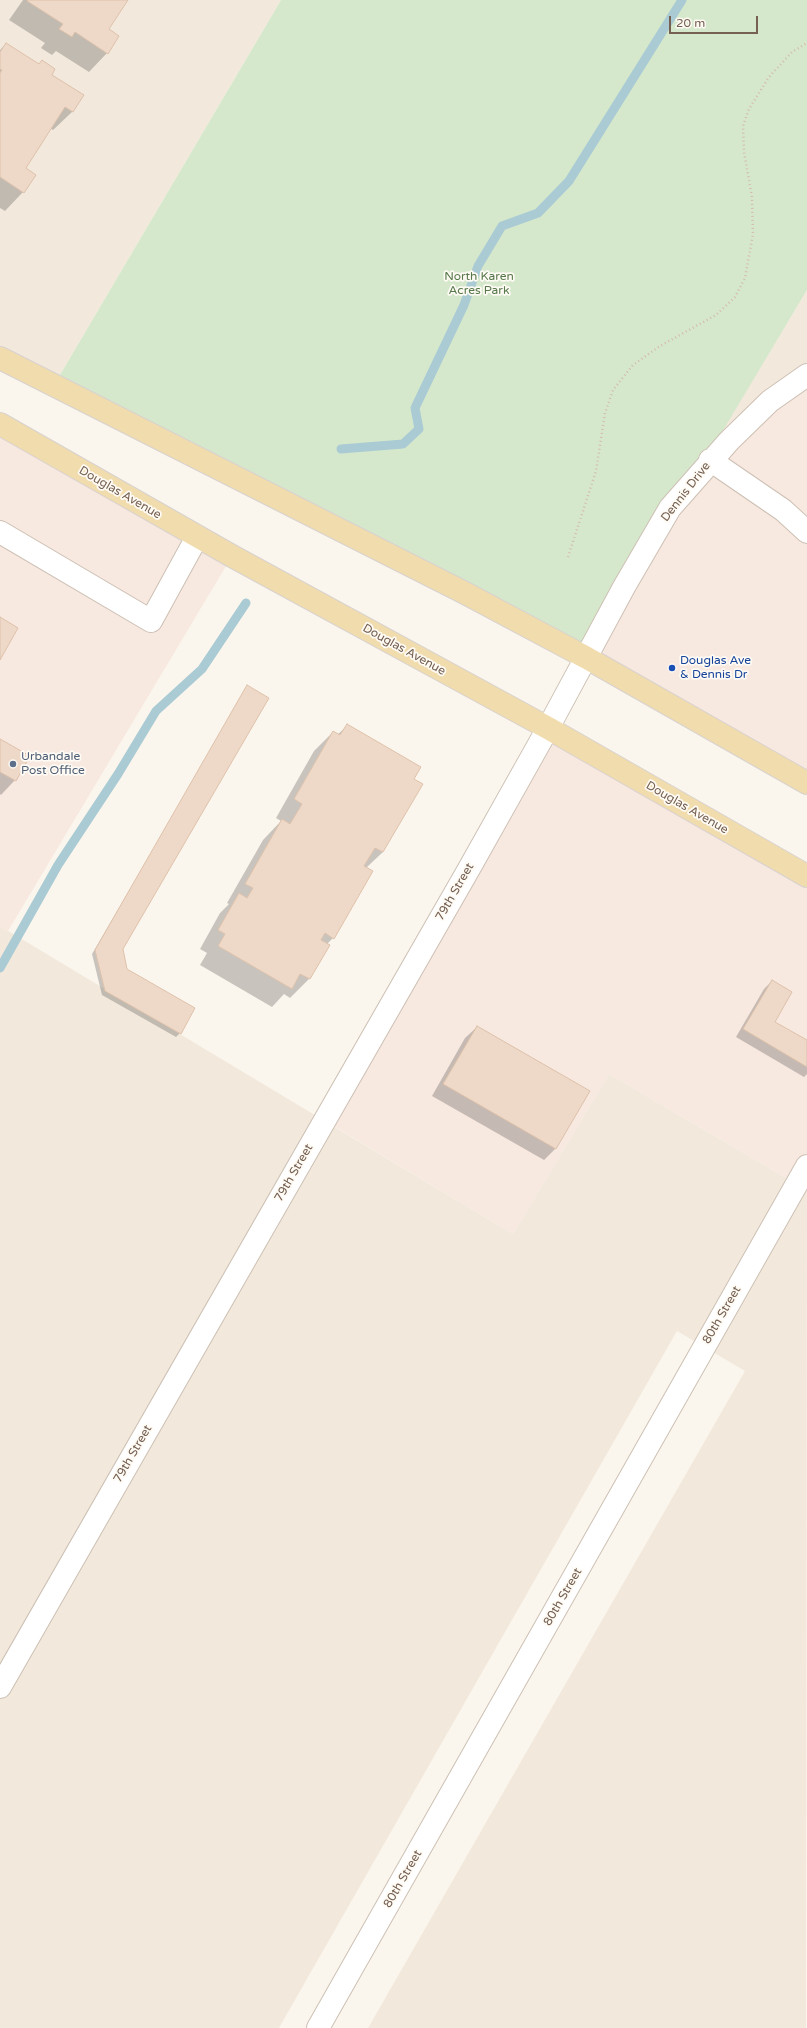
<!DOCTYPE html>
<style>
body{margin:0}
#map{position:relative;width:807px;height:2028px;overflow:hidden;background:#fbf6ed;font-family:"Varela Round",sans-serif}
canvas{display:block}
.scale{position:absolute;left:669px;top:16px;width:89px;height:18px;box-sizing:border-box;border:2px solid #756052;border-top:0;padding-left:5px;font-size:12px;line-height:14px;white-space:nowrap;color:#756052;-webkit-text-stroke:3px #fefaf4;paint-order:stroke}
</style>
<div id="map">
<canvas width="807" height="2028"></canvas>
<div class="scale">20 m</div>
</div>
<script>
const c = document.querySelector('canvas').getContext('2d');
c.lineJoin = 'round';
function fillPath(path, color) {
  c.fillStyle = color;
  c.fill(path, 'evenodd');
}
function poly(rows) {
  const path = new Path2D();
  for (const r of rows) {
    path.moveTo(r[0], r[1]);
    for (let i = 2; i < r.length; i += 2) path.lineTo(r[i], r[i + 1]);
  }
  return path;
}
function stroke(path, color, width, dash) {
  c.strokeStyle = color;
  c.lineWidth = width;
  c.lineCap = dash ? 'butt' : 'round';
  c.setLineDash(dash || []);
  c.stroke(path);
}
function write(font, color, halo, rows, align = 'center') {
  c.font = font + ' "Varela Round",sans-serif';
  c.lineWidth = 3.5;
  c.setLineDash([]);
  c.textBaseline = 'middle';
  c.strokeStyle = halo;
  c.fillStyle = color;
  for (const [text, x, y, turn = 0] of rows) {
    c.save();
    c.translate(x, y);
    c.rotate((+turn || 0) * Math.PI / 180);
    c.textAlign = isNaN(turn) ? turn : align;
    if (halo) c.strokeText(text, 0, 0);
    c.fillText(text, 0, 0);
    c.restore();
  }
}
fillPath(poly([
 [0,0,281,0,54,385,0,358],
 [807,290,807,375,691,482],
 [0,926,513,1234,609,1074,807,1190,806,2028,368,2028,745,1371,677,1331,279,2028,0,2028]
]), '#f2e9dc');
fillPath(poly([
 [807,375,807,783,587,658,670,508],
 [0,424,232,556,8,931,0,926],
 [548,728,807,876,807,1166,797,1184,609,1074,513,1234,324,1120]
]), '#f7e8e0');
fillPath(poly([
 [281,0,807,0,807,290,587,658,54,385]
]), '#d6e8cc');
fillPath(poly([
 [23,0,126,0,107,30,107,53,89,72,56,51,52,55,41,48,45,43,9,20],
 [6,44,82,95,72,112,53,130,50,128,24,168,23,192,5,211,0,208,0,50],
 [248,687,122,949,126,969,180,1033,176,1037,102,995,92,954],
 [347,726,413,779,383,852,366,868,333,938,327,944,328,945,309,979,290,998,284,994,272,1007,200,965,207,953,200,949,220,913,229,904,227,903,263,840,281,821,276,818,314,751,333,732,337,735],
 [0,740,15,780,1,795,0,794],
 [772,981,773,1022,807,1042,807,1074,804,1077,736,1037,764,989],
 [477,1027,555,1149,544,1160,432,1096,465,1038]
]), '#0003');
stroke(poly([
 [341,449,403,444,419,429,415,408,464,305,478,266,502,226,538,213,569,181,682,0],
 [0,968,58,865,118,774,156,711,202,669,246,603]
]), '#aacbd4', 9);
const building = poly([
 [28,0,128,0,109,29,119,36,108,54,75,32,72,37,59,29,63,24,27,1,28,0],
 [6,43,39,64,42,60,55,69,52,75,84,95,73,112,65,107,26,168,36,175,24,193,0,177,0,73,2,70,0,69,0,52,6,43],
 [0,617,18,628,0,660,0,617],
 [247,685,269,698,123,949,127,969,195,1008,181,1034,105,991,95,950,247,685],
 [347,724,421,767,414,779,423,784,383,852,375,848,364,866,373,871,334,939,325,933,321,940,330,945,310,979,300,974,292,989,218,946,225,934,218,930,239,893,247,898,253,888,245,884,282,819,290,824,302,804,294,799,333,731,340,735,347,724],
 [0,739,30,756,16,781,0,772,0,739],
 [772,980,792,992,775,1022,807,1040,807,1067,743,1029,772,980],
 [477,1026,590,1091,556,1149,443,1084,477,1026]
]);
fillPath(building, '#eed9c8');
stroke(building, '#dec1aa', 1);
const minor = poly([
 [710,460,783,510,807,532],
 [0,532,151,621,197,537],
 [0,1687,470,867,548,728,624,587,670,508,729,441,770,401,807,375],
 [318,2028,807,1166]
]);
const major = poly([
 [0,358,465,593,587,658,807,783],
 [0,424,232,556,548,728,807,876]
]);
stroke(minor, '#cdc0b4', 24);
stroke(major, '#d8d2cf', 24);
stroke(poly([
 [568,557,596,471,605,413,613,390,633,365,660,346,716,315,735,297,745,278,753,234,752,197,744,152,743,126,749,109,769,77,792,52,807,43]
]), '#d3bcaa', 2.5, [1, 3]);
stroke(minor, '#fff', 22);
stroke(major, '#f1dcae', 22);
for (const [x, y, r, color] of [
 [672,668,4,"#1a4fb4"],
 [13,764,4,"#5c6f8a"]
]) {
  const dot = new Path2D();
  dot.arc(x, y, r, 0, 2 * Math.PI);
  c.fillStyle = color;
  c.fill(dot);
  stroke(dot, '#fefaf4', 1.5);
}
write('12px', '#56784b', '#fefaf4', [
 ["North Karen",479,277],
 ["Acres Park",479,291]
]);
write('12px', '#756052', '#fefaf4', [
 ["Dennis Drive",686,492,-52],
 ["Douglas Avenue",120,493,30],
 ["Douglas Avenue",404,650,29],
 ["Douglas Avenue",687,808,30],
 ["79th Street",455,892,-60],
 ["79th Street",294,1173,-60],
 ["80th Street",722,1315,-60],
 ["79th Street",133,1454,-60],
 ["80th Street",563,1597,-60],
 ["80th Street",403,1879,-60]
]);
write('12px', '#164399', '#fefaf4', [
 ["Douglas Ave",680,661],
 ["& Dennis Dr",680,675]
], 'left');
write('12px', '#4e5e75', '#fefaf4', [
 ["Urbandale",21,757],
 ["Post Office",21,771]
], 'left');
</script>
